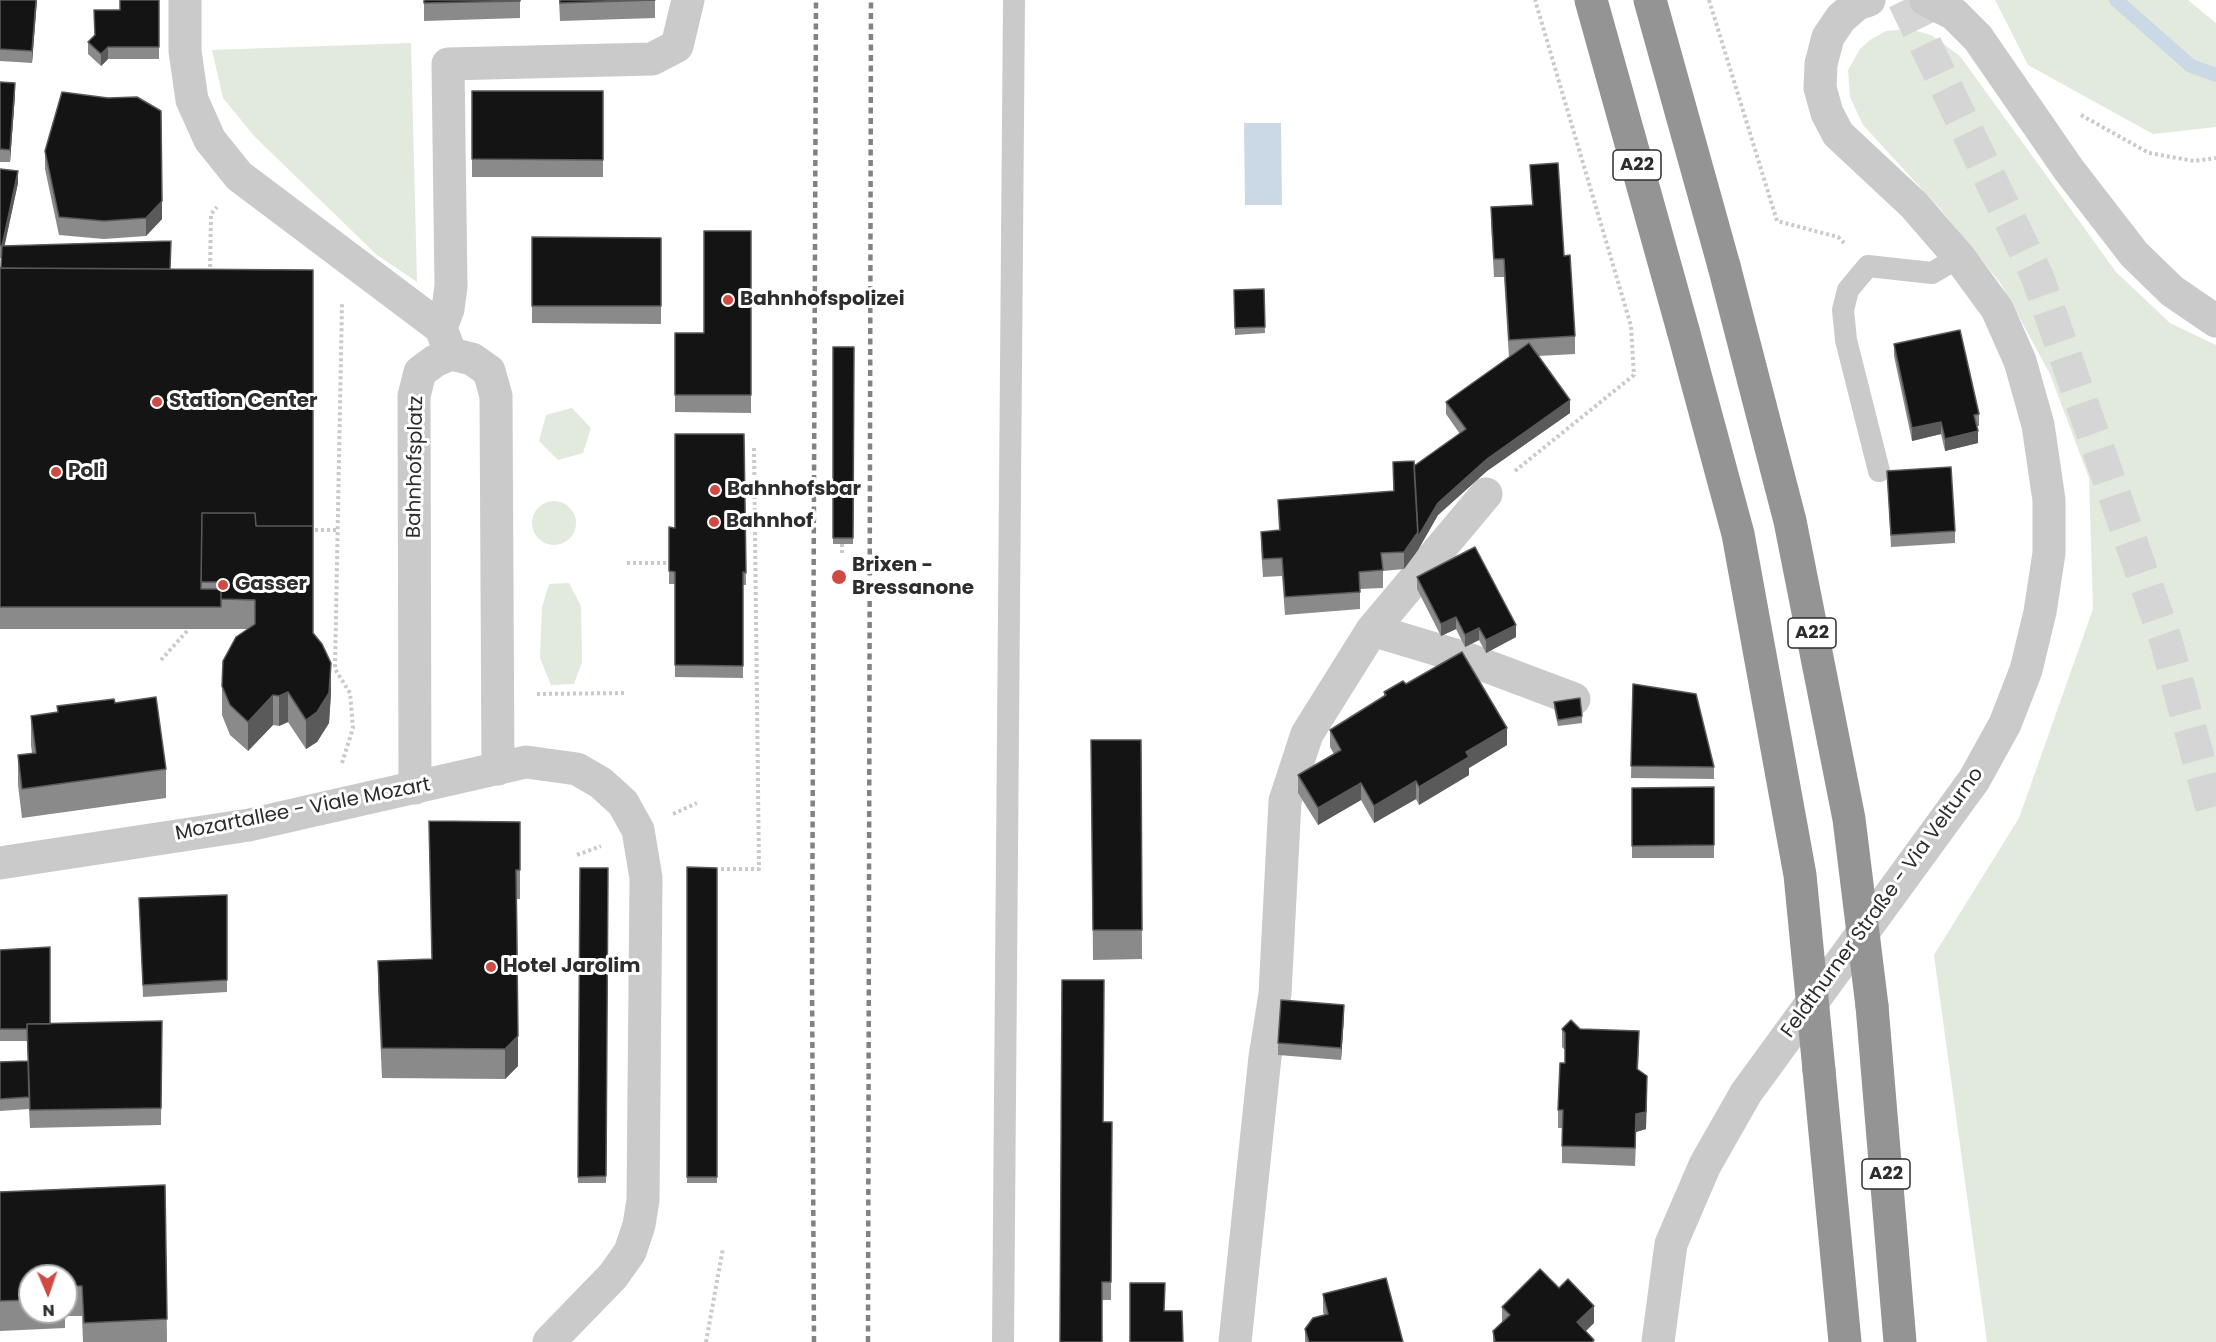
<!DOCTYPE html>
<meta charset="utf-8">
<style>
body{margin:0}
#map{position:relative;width:2216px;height:1342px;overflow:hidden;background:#fff;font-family:Poppins,sans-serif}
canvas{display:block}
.north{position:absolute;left:18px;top:1264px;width:60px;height:60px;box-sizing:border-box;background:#fff;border:2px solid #ababab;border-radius:50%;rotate:178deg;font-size:16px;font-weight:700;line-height:24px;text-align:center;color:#2d2d2d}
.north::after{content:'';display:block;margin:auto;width:21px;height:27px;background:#d04a44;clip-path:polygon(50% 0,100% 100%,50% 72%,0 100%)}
</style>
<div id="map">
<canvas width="2216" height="1342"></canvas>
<div class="north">N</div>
</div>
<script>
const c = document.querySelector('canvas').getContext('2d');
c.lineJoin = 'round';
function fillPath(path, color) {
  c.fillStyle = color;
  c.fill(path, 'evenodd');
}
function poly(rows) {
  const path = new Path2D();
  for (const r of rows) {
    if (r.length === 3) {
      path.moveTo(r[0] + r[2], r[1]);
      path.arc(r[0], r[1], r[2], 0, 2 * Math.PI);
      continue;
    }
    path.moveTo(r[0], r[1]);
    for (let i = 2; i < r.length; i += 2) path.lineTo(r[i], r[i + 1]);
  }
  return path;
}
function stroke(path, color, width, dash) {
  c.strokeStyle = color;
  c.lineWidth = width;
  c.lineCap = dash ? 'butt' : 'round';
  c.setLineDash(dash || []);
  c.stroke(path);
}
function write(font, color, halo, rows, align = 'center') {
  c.font = font + ' Poppins,sans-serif';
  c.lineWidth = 6;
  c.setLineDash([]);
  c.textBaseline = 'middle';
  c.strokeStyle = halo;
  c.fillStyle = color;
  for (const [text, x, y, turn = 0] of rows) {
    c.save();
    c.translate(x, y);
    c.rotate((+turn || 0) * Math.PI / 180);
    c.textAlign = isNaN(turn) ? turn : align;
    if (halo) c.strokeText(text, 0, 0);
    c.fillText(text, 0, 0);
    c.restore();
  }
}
fillPath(poly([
 [1995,0,2188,0,2216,23,2216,127,2153,134,2028,65],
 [1909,29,1931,35,1960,56,2116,272,2170,323,2216,345,2216,1342,1987,1342,1934,955,2019,818,2093,609,2089,478,2050,374,2001,284,1942,211,1863,125,1850,97,1848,70,1860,49,1870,40,1886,31],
 [411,43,417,282,377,255,255,137,223,98,212,50],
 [572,408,591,428,583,453,558,460,539,441,546,415],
 [554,523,22],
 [569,583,581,606,582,662,574,684,551,685,540,658,542,607,549,584]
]), '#e2e9dd');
fillPath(poly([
 [1244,123,1281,123,1282,205,1245,205]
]), '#cbd9e7');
stroke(poly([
 [2116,0,2191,66,2216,75]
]), '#cbd9e7', 14);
stroke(poly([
 [1904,0,2037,276,2166,641,2216,823]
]), '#d5d5d5', 33, [33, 16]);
stroke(poly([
 [1709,0,1777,221,1838,237,1844,243],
 [2081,115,2149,153,2194,161,2216,158],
 [210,273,211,214,217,207],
 [1515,471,1634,375,1631,326,1535,0],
 [309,530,337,530],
 [842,553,842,542],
 [627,563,674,563],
 [161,660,188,630],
 [537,694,627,693],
 [342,763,353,728,350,693,335,669,342,303],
 [673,814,697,803],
 [577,855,601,846],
 [721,869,759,869,754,446],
 [706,1342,723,1248]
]), '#cacaca', 4, [3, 3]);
stroke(poly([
 [1879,471,1846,340,1843,310,1848,290,1868,266,1932,273,1959,257],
 [1003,1342,1014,0]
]), '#cacaca', 22);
stroke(poly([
 [185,0,185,51,192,100,210,140,239,176,441,328,448,347],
 [441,328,448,309,451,286,448,64,652,59,677,46,688,0],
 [1372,630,1465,658,1574,699],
 [415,788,414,396,420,372,435,361,451,354,472,359,489,371,496,396,498,769],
 [0,863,249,825,526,762,577,769,601,783,623,803,638,830,646,878,643,1200,639,1225,630,1252,613,1276,549,1342],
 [1235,1342,1265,1057,1275,994,1285,801,1307,734,1372,630,1486,494]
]), '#cacaca', 33);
stroke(poly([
 [1926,0,1954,14,1978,38,2069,170,2134,254,2172,291,2216,321],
 [1658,1342,1671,1244,1705,1165,1746,1093,1974,780,2005,724,2026,670,2040,612,2049,553,2049,500,2038,425,2020,361,1997,309,1959,257,1914,205,1838,134,1827,113,1820,88,1821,64,1828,37,1841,18,1857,4,1869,0]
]), '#cacaca', 33);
stroke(poly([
 [1591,0,1683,330],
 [1650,0,1724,266],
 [1872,1006,1900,1342],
 [1819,1070,1845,1342]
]), '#949494', 33);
stroke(poly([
 [814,1342,812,977,816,0],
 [868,1342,871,0]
]), '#828282', 4.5, [6, 4.5]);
stroke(poly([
 [1724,266,1790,521,1849,819,1872,1006],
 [1683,330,1738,534,1800,875,1819,1070]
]), '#949494', 33);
fillPath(poly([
 [0,0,37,0,32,63,0,61],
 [159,0,159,59,108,59,101,66,88,54,88,42,120,10],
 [424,0,520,0,520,18,424,21],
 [559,0,655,0,655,18,560,21],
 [0,82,15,95,10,162,0,162],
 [472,91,603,91,603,177,472,177],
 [45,151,162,219,146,236,104,239,59,235,45,169],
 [1530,165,1564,256,1575,336,1575,354,1538,356,1570,413,1487,471,1438,515,1418,550,1404,569,1383,571,1383,588,1360,589,1360,609,1285,615,1282,576,1263,577,1261,549,1261,532,1279,531,1278,500,1393,491,1393,462,1414,466,1460,434,1446,414,1446,402,1509,358,1504,277,1494,277,1491,224,1491,207,1532,205],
 [0,169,18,183,4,246,171,269,313,633,331,693,329,723,317,742,306,749,288,722,279,726,273,725,248,751,230,735,222,715,222,686,247,629,221,629,221,627,221,629,0,629,0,268,1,268,1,258,0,258],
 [751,231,751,413,675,412,675,333,704,333],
 [532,237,661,238,661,324,532,323],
 [1264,289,1265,333,1235,335,1234,290],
 [1894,344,1979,414,1979,426,1977,426,1978,443,1945,451,1941,434,1912,441,1894,356],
 [833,347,854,347,853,544,833,544],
 [744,434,746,585,743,585,743,678,675,677,675,584,669,584,669,527,675,528],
 [1887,471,1955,531,1955,543,1891,547],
 [1417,577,1516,637,1486,653,1479,640,1465,647,1456,629,1441,636,1417,589],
 [1406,684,1507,745,1469,768,1469,775,1419,805,1416,799,1374,823,1361,800,1318,825,1298,793,1298,775,1334,754,1330,747,1330,730,1384,697,1384,692],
 [1633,684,1714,767,1714,779,1631,778],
 [1554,702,1582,716,1582,723,1558,726,1554,708],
 [115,703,166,769,166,798,22,818,18,785,18,755,32,753,31,745,31,716,57,712,57,706],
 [1091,740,1141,740,1142,959,1093,960],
 [1714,787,1714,858,1632,858,1632,788],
 [429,821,520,822,520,899,517,899,518,1066,505,1079,382,1078,378,990,378,961,432,959],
 [687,867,717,868,717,1183,687,1183],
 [580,868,608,868,606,1183,578,1183],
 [227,895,227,992,143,997,139,898],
 [0,950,50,1024,162,1021,161,1125,30,1128,29,1109,0,1111,0,1062,28,1061,27,1041,0,1041],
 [1344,1017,1341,1060,1278,1055,1278,1043],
 [1562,1029,1580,1029,1639,1049,1638,1070,1647,1094,1646,1129,1636,1132,1635,1166,1562,1163,1562,1128,1558,1128,1558,1110,1565,1063,1565,1050,1562,1047],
 [1103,1122,1112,1122,1111,1300,1102,1300],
 [165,1185,167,1342,83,1342,82,1316,65,1316,65,1328,0,1331,0,1192],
 [30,1276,66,1276,66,1312,30,1312],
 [1323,1294,1403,1342,1305,1342,1305,1329,1324,1315,1323,1312],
 [1502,1307,1594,1323,1585,1331,1594,1342,1493,1342,1493,1331,1502,1323]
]), '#8a8a8a');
fillPath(poly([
 [36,0,37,0,32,63,32,51],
 [108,47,108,59,101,66,101,54],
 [15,83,15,95,10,162,10,150],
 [18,171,18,183,2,258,2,246],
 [162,201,162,219,146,236,146,218],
 [1570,400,1570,413,1487,471,1438,515,1418,550,1418,537,1438,503,1487,459],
 [1941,422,1941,434,1912,441,1912,428],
 [1978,431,1978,443,1945,451,1945,439],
 [1418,532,1418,550,1404,569,1404,552],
 [1456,617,1456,629,1441,636,1441,624],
 [1516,625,1516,637,1486,653,1486,640],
 [1479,628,1479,640,1465,647,1465,635],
 [331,663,331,693,329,723,317,742,306,749,306,720],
 [288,692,288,722,279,726,279,696],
 [273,695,273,725,248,751,248,722],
 [1507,728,1507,745,1469,768,1469,775,1419,805,1419,787,1466,752],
 [1416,781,1416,799,1374,823,1374,806],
 [1361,783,1361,800,1318,825,1318,808],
 [1344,1005,1344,1017,1341,1060,1341,1048],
 [518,1036,518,1066,505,1079,505,1049],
 [1647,1076,1646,1129,1636,1132,1635,1166,1636,1114],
 [1594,1306,1594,1323,1577,1340,1577,1322]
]), '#5a5a5a');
const building = poly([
 [0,0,36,0,32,51,0,49,0,0],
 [120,0,159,0,159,47,108,47,101,54,88,42,95,35,94,10,120,10,120,0],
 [424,0,520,0,520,1,424,3,424,0],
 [560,0,655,0,560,3,560,0],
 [0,82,15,83,10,150,0,149,0,82],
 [472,91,603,91,603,160,472,159,472,91],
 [62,92,108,98,137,97,161,111,162,201,146,218,104,221,59,217,45,151,62,92],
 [1558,163,1564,256,1570,255,1575,336,1509,340,1504,259,1494,259,1491,207,1533,205,1530,165,1558,163],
 [0,169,18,171,2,246,0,245,0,169],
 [704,231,751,231,751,395,675,395,675,333,704,333,704,231],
 [532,237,661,238,661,306,532,306,532,237],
 [171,241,170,269,1,268,2,246,171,241],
 [0,268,313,270,313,534,313,526,256,526,255,513,202,513,201,589,221,589,221,607,0,607,0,268],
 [1264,289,1265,327,1235,328,1234,290,1264,289],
 [1960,330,1979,414,1974,415,1978,431,1945,439,1941,422,1912,428,1894,344,1960,330],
 [1529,343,1570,400,1487,459,1438,503,1418,537,1414,466,1466,429,1446,402,1529,343],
 [833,347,854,347,853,538,833,538,833,347],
 [675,434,744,434,746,573,743,572,743,666,675,665,675,572,669,571,669,527,675,528,675,434],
 [1414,461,1418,532,1404,552,1381,553,1383,570,1359,572,1360,592,1285,597,1282,558,1263,559,1261,532,1280,530,1278,500,1394,491,1393,462,1414,461],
 [1951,467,1955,531,1891,535,1887,471,1951,467],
 [202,513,255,513,256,526,313,526,313,633,322,644,331,663,329,693,317,712,306,720,288,692,279,696,273,695,248,722,230,705,222,686,223,661,236,637,255,624,255,600,221,599,221,582,201,582,202,513],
 [1475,547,1516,625,1486,640,1479,628,1465,635,1456,617,1441,624,1417,577,1475,547],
 [1462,652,1507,728,1466,752,1469,757,1419,787,1416,781,1374,806,1361,783,1318,808,1298,775,1341,750,1330,730,1386,695,1384,692,1403,681,1406,684,1462,652],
 [1633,684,1696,694,1714,767,1631,766,1633,684],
 [156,697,166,769,22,789,18,755,36,753,31,716,58,712,57,706,114,699,115,703,156,697],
 [1580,698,1582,716,1558,720,1554,702,1580,698],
 [1091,740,1141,740,1142,930,1093,930,1091,740],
 [1714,787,1714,845,1632,846,1632,788,1714,787],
 [429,821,520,822,520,870,516,870,518,1036,505,1049,382,1048,378,961,432,959,429,821],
 [687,867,717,868,717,1177,687,1177,687,867],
 [580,868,608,868,606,1176,578,1177,580,868],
 [227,895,227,980,143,985,139,898,227,895],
 [50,947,50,1024,27,1024,27,1029,0,1029,0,950,50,947],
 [1062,980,1104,980,1103,1122,1112,1122,1111,1282,1102,1282,1102,1342,1060,1342,1062,980],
 [1281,1000,1344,1005,1341,1048,1278,1043,1281,1000],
 [1571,1020,1580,1029,1639,1031,1637,1069,1647,1076,1646,1112,1636,1114,1635,1148,1562,1146,1563,1110,1558,1110,1560,1063,1565,1063,1565,1033,1562,1029,1571,1020],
 [162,1021,161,1108,30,1110,27,1024,162,1021],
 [28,1061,29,1097,0,1099,0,1062,28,1061],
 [165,1185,167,1319,84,1323,82,1286,66,1286,66,1276,30,1276,30,1300,0,1301,0,1192,165,1185],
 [1540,1269,1559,1288,1568,1279,1594,1306,1577,1322,1594,1340,1592,1342,1495,1342,1493,1331,1510,1315,1502,1307,1540,1269],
 [1386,1278,1403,1342,1309,1342,1305,1329,1313,1318,1328,1314,1323,1294,1386,1278],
 [1130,1283,1165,1283,1164,1311,1182,1311,1183,1342,1130,1342,1130,1283]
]);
fillPath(building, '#141414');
stroke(building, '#5a5a5a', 1.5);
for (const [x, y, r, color] of [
 [728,300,6,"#d04a44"],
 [157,402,6,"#d04a44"],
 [56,472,6,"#d04a44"],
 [715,490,6,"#d04a44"],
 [714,522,6,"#d04a44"],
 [839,577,8,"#d04a44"],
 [223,585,6,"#d04a44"],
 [491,967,6,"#d04a44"]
]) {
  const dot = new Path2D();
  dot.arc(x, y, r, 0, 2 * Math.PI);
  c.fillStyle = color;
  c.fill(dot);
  stroke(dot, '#fff', 2);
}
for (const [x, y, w] of [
 [1637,165,48],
 [1812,633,48],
 [1886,1174,48]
]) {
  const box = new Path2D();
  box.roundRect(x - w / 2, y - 15, w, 30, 4.5);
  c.fillStyle = '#fff';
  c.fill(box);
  stroke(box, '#2d2d2d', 1.5);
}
write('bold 18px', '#2d2d2d', null, [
 ["A22",1637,165],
 ["A22",1812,633],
 ["A22",1886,1174]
]);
write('bold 20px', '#2d2d2d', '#fff', [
 ["Bahnhofspolizei",740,300],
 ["Station Center",169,402],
 ["Poli",68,472],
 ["Bahnhofsbar",727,490],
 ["Bahnhof",726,522],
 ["Brixen -",852,566],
 ["Bressanone",852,589],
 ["Gasser",235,585],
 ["Hotel Jarolim",503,967]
], 'left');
write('20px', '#2d2d2d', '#fff', [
 ["Bahnhofsplatz",416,467,-89],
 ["Mozartallee - Viale Mozart",303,810,-11],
 ["Feldthurner Straße - Via Velturno",1883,903,-54]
]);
</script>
